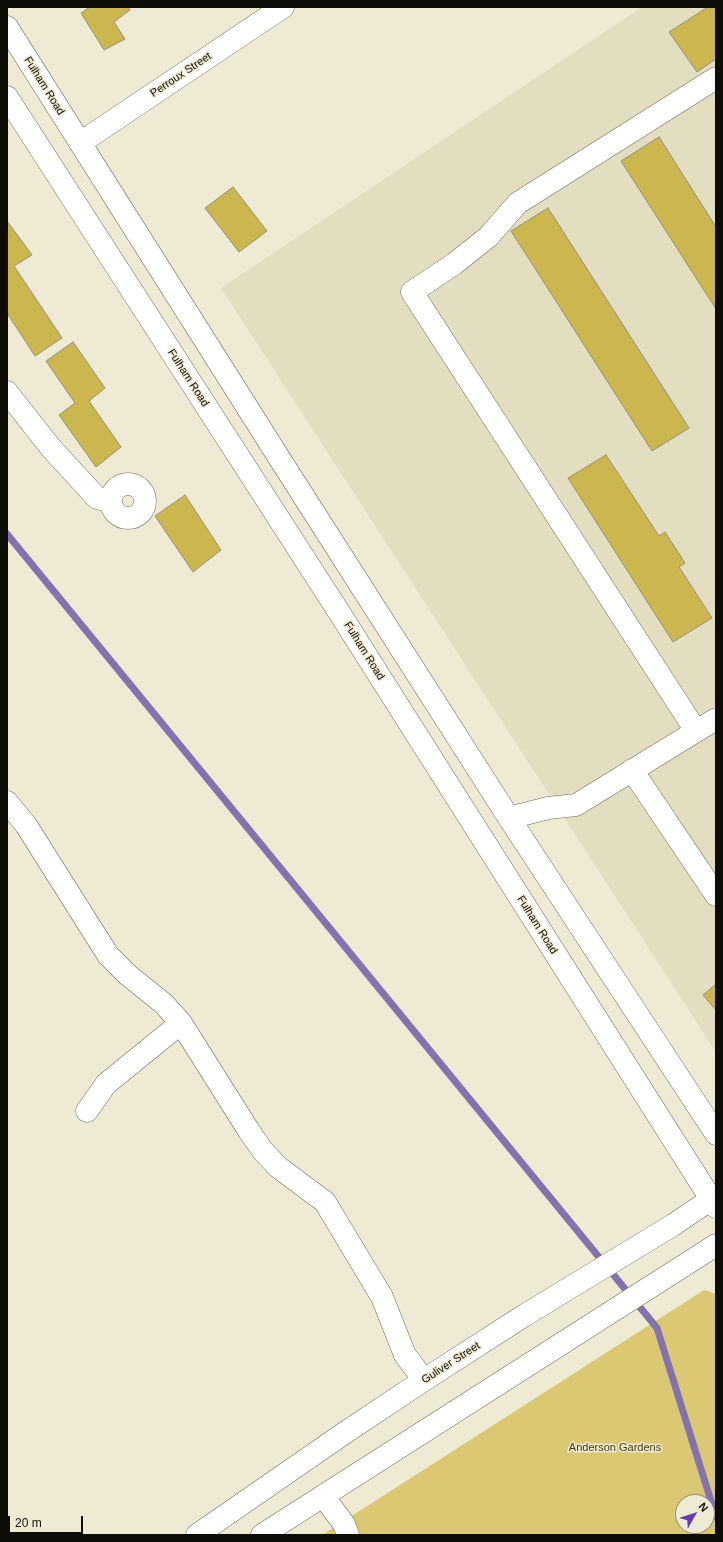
<!DOCTYPE html>
<style>
body{margin:0}
#map{position:relative;width:723px;height:1542px;overflow:hidden;background:#eeead4;font-family:Arial,sans-serif}
canvas{display:block}
.frame{position:absolute;inset:0;border:8px solid #0e0c06;pointer-events:none}
.north{position:absolute;left:675px;top:1494px;width:40px;height:40px;box-sizing:border-box;background:#eeead4;border:1px solid #949182;border-radius:50%;rotate:51deg;font-size:11px;font-weight:700;line-height:16px;text-align:center;color:#0e0c06}
.north::after{content:'';display:block;margin:auto;width:14px;height:18px;background:#663ab1;clip-path:polygon(50% 0,100% 100%,50% 72%,0 100%)}
.scale{position:absolute;left:8px;top:1516px;width:75px;height:18px;box-sizing:border-box;border:2px solid #0e0c06;border-top:0;padding-left:5px;font-size:12px;line-height:14px;white-space:nowrap;color:#0e0c06;-webkit-text-stroke:3px #eeead4;paint-order:stroke}
</style>
<div id="map">
<canvas width="723" height="1542"></canvas>
<div class="frame"></div>
<div class="north">N</div>
<div class="scale">20 m</div>
</div>
<script>
const c = document.querySelector('canvas').getContext('2d');
c.lineJoin = 'round';
function fillPath(path, color) {
  c.fillStyle = color;
  c.fill(path, 'evenodd');
}
function poly(rows) {
  const path = new Path2D();
  for (const r of rows) {
    if (r.length === 3) {
      path.moveTo(r[0] + r[2], r[1]);
      path.arc(r[0], r[1], r[2], 0, 2 * Math.PI);
      continue;
    }
    path.moveTo(r[0], r[1]);
    for (let i = 2; i < r.length; i += 2) path.lineTo(r[i], r[i + 1]);
  }
  return path;
}
function stroke(path, color, width, dash) {
  c.strokeStyle = color;
  c.lineWidth = width;
  c.lineCap = dash ? 'butt' : 'round';
  c.setLineDash(dash || []);
  c.stroke(path);
}
function write(font, color, halo, rows, align = 'center') {
  c.font = font + ' Arial,sans-serif';
  c.lineWidth = 3;
  c.setLineDash([]);
  c.textBaseline = 'middle';
  c.strokeStyle = halo;
  c.fillStyle = color;
  for (const [text, x, y, turn = 0] of rows) {
    c.save();
    c.translate(x, y);
    c.rotate((+turn || 0) * Math.PI / 180);
    c.textAlign = isNaN(turn) ? turn : align;
    if (halo) c.strokeText(text, 0, 0);
    c.fillText(text, 0, 0);
    c.restore();
  }
}
fillPath(poly([
 [642,7,716,7,716,1052,221,288]
]), '#e4dec1');
fillPath(poly([
 [704,1290,716,1294,716,1535,322,1535],
 [683,1502,707,1502,707,1526,683,1526]
]), '#dbc873');
stroke(poly([
 [7,534,657,1328,716,1517]
]), '#8472ae', 7);
const building = poly([
 [90,7,128,7,130,10,114,22,125,39,104,50,81,13,90,7],
 [708,7,716,7,716,59,697,72,669,32,708,7],
 [659,137,716,227,716,309,621,161,659,137],
 [233,187,267,231,239,252,205,208,233,187],
 [548,208,689,428,652,451,511,231,548,208],
 [7,221,32,255,14,266,62,338,35,356,7,313,7,221],
 [73,342,105,388,89,401,121,447,96,467,59,415,75,403,46,361,73,342],
 [606,455,659,536,665,532,685,563,679,567,712,618,673,642,568,478,606,455],
 [185,495,221,550,193,572,155,516,185,495],
 [716,984,716,1010,703,995,716,984]
]);
fillPath(building, '#ccb64e');
stroke(building, '#94907c', 1);
const minor = poly([
 [7,27,283,464,509,818,716,1134],
 [7,97,337,609,716,1207],
 [80,143,283,7],
 [7,392,51,448,97,498,111,502],
 [128,501,17],
 [696,731,412,292,454,264,488,237,518,203,716,78],
 [632,770,716,895],
 [7,802,26,825,108,955,128,975,164,1004,181,1023,249,1131,263,1151,278,1167,325,1202,382,1297,405,1355,424,1380],
 [509,818,548,808,576,805,716,719],
 [87,1111,106,1084,181,1023],
 [323,1496,344,1524,348,1535]
]);
const major = poly([
 [197,1535,343,1434,424,1380,525,1315,673,1225,716,1196],
 [262,1535,716,1245]
]);
stroke(minor, '#6f6b59', 23);
stroke(major, '#6f6b59', 23);
stroke(minor, '#fff', 22);
stroke(major, '#fff', 22);
write('11px', '#0e0c06', '#eeead4', [
 ["Perroux Street",181,75,-34],
 ["Fulham Road",44,86,58],
 ["Fulham Road",188,378,57],
 ["Fulham Road",364,651,58],
 ["Fulham Road",537,925,58],
 ["Guliver Street",451,1363,-33]
]);
write('11px', '#3f3609', '#eeead4', [
 ["Anderson Gardens",615,1448]
]);
</script>
